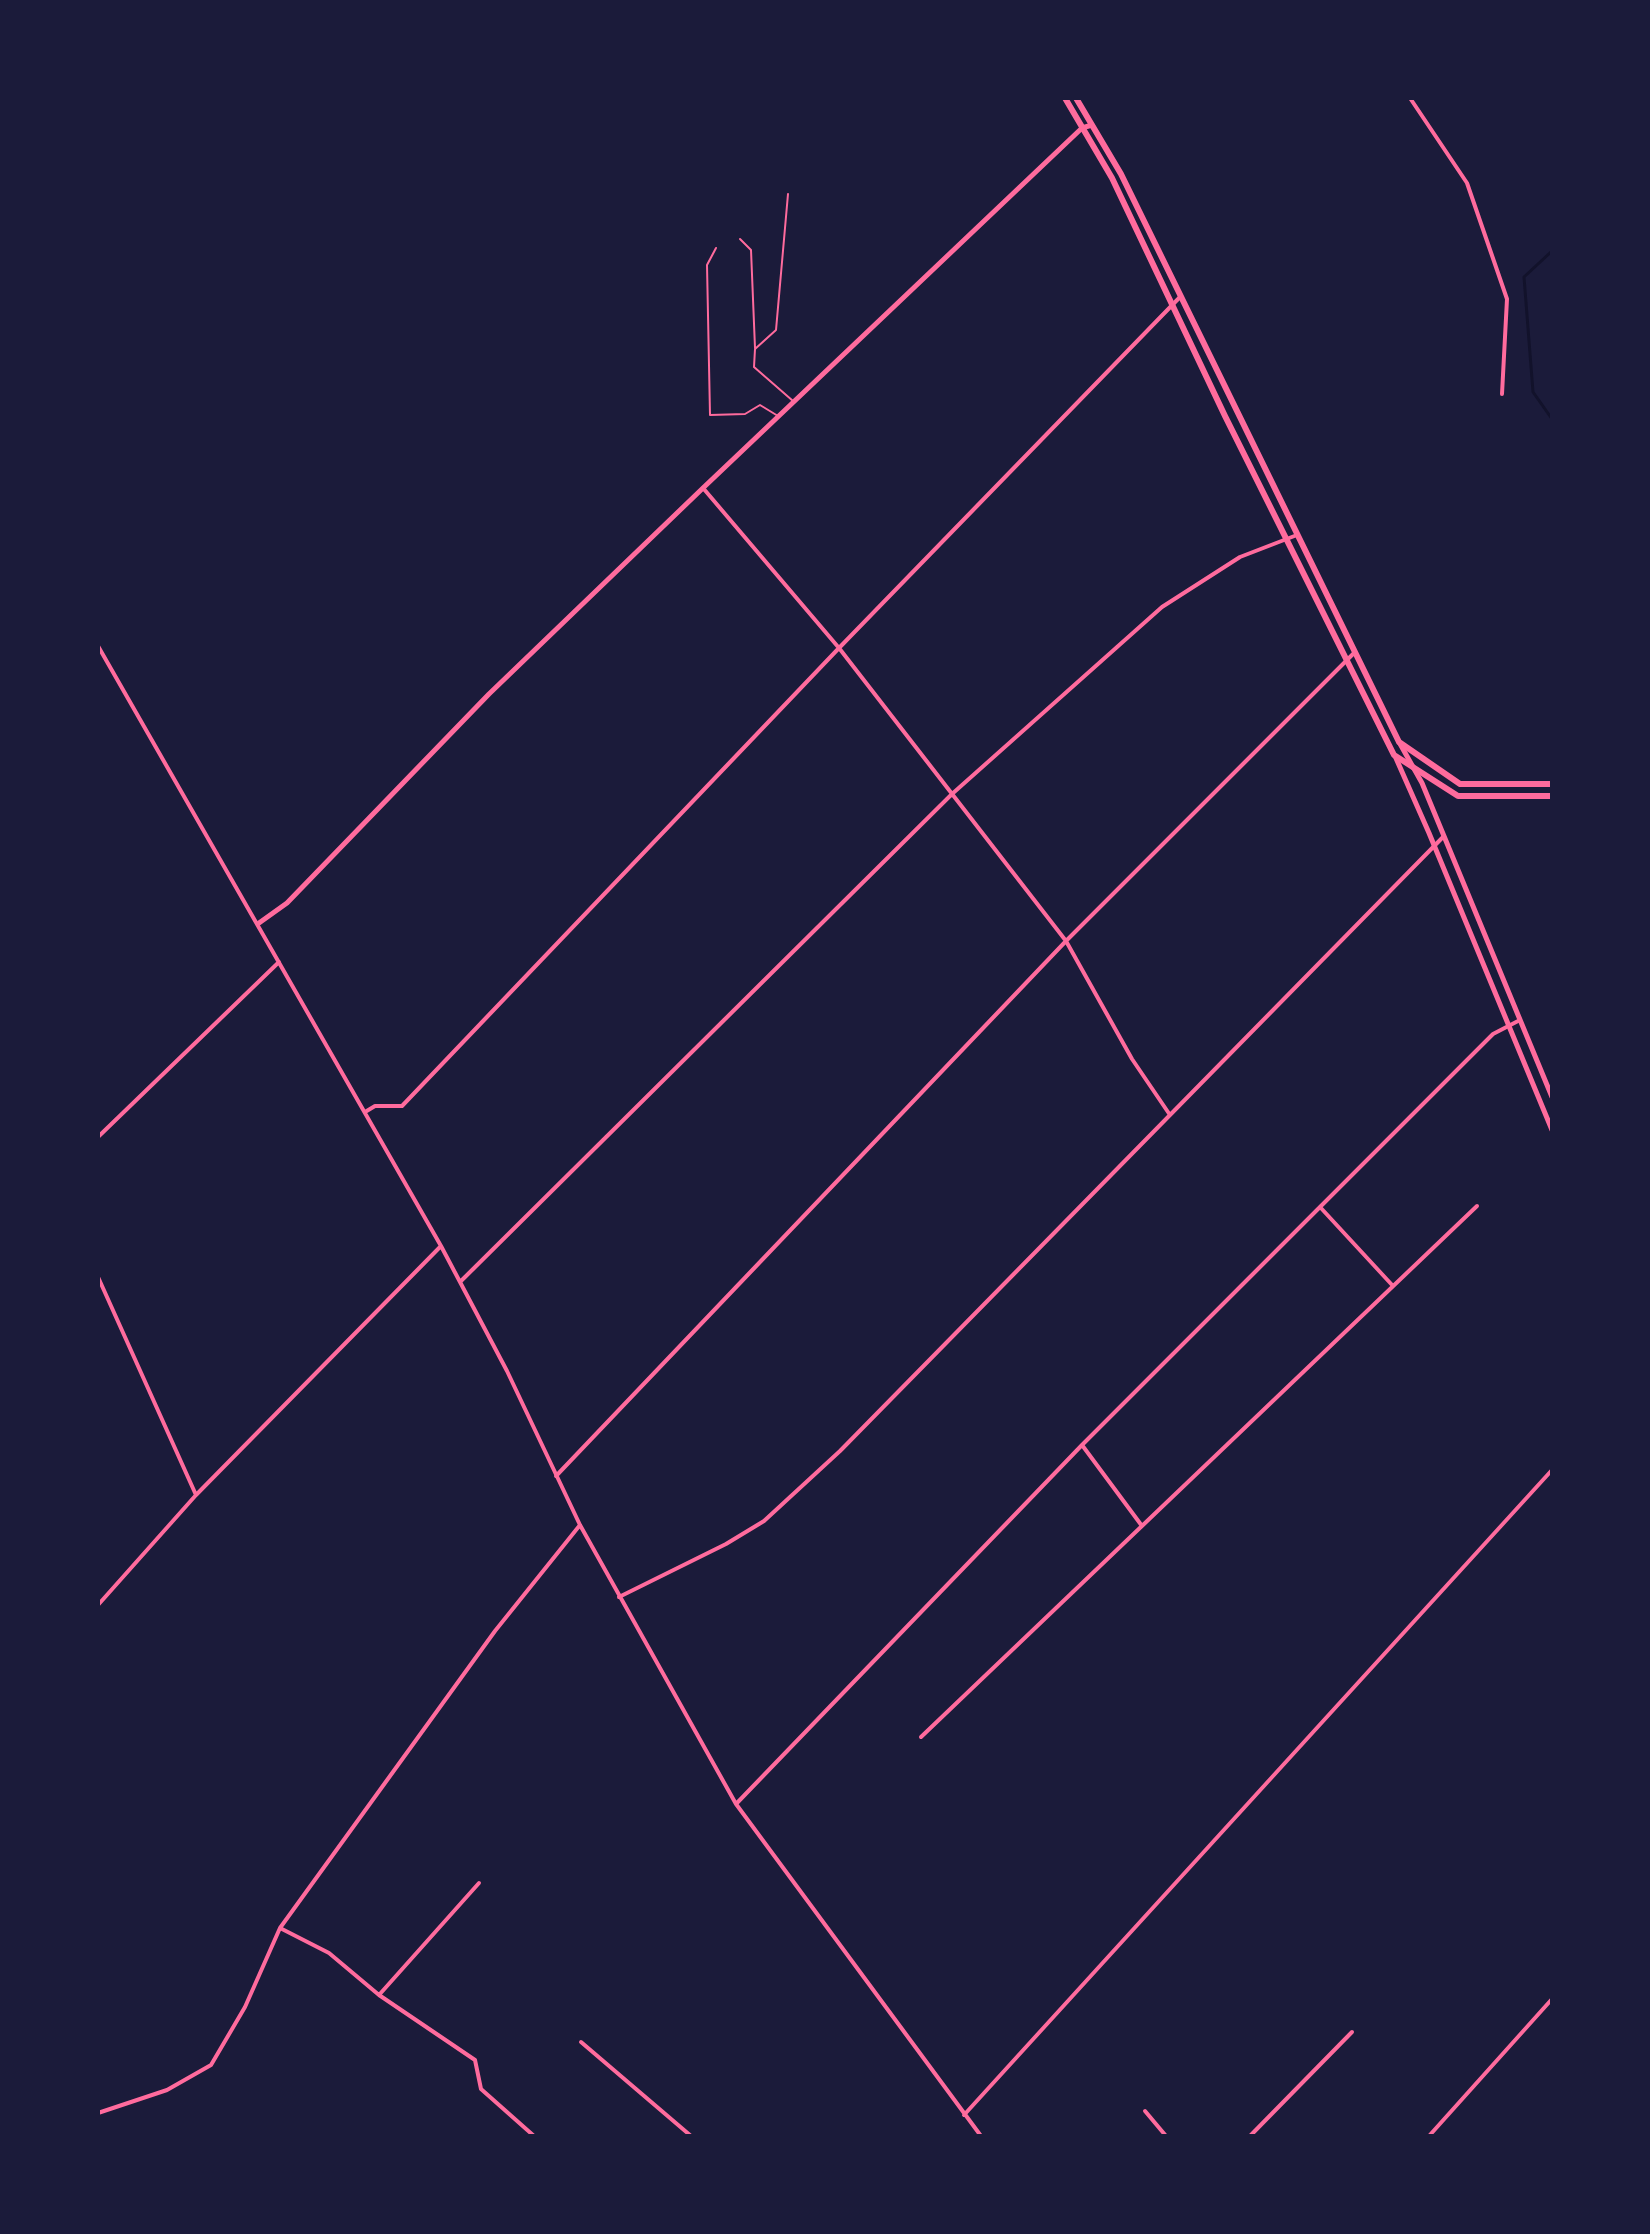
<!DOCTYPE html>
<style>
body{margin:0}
#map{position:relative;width:1650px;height:2234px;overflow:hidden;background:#1b1b3a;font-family:"PT Sans Narrow",sans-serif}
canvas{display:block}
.frame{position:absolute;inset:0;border:100px solid #1b1b3a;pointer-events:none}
</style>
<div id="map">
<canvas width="1650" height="2234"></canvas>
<div class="frame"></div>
</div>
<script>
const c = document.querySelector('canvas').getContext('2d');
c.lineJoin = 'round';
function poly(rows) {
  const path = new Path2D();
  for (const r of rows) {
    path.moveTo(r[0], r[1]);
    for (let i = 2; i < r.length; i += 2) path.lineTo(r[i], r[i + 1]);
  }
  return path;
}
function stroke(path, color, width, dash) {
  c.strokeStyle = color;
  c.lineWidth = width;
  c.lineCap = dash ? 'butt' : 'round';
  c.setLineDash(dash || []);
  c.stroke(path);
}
stroke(poly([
 [1552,251,1524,277,1533,392,1552,419]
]), '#12122b', 3);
stroke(poly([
 [788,194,776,330,755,349,754,367,793,401],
 [740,239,751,250,755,348],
 [716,248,707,265,710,415,745,414,760,405,778,416]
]), '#ff6b9d', 2);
stroke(poly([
 [1410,98,1467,183,1507,299,1502,394],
 [703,488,839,648,1066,941,1132,1059,1170,1115],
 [98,646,441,1246,507,1371,580,1525,736,1804,981,2136],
 [365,1112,375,1106,402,1106,839,648,1180,297],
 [98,1137,279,962],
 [1320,1207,1393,1286],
 [98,1277,196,1495],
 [461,1281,952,794,1162,607,1240,557,1297,535],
 [1082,1445,1142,1526],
 [556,1476,1066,941,1355,652],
 [619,1597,726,1544,764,1521,840,1451,1444,836],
 [98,1605,196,1495,441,1246],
 [921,1737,1477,1206],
 [736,1804,1082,1445,1493,1034,1520,1020],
 [280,1928,329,1953,379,1995,475,2060,481,2089,534,2136],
 [379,1995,479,1883],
 [581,2042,691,2136],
 [1145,2111,1166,2136],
 [98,2113,167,2090,211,2065,245,2007,280,1928,495,1631,580,1525],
 [964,2115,1552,1470],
 [1250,2136,1352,2032],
 [1429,2136,1552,1999]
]), '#ff6b9d', 4);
stroke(poly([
 [1399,742,1422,783,1552,1097],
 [1395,756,1429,833,1552,1130],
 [259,923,287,903,489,694,703,488,1082,128,1092,125]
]), '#ff6b9d', 5);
stroke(poly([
 [1065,98,1112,178,1225,416,1394,755,1458,796,1552,796],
 [1076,98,1121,174,1399,742,1460,784,1552,784]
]), '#ff6b9d', 6);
</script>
